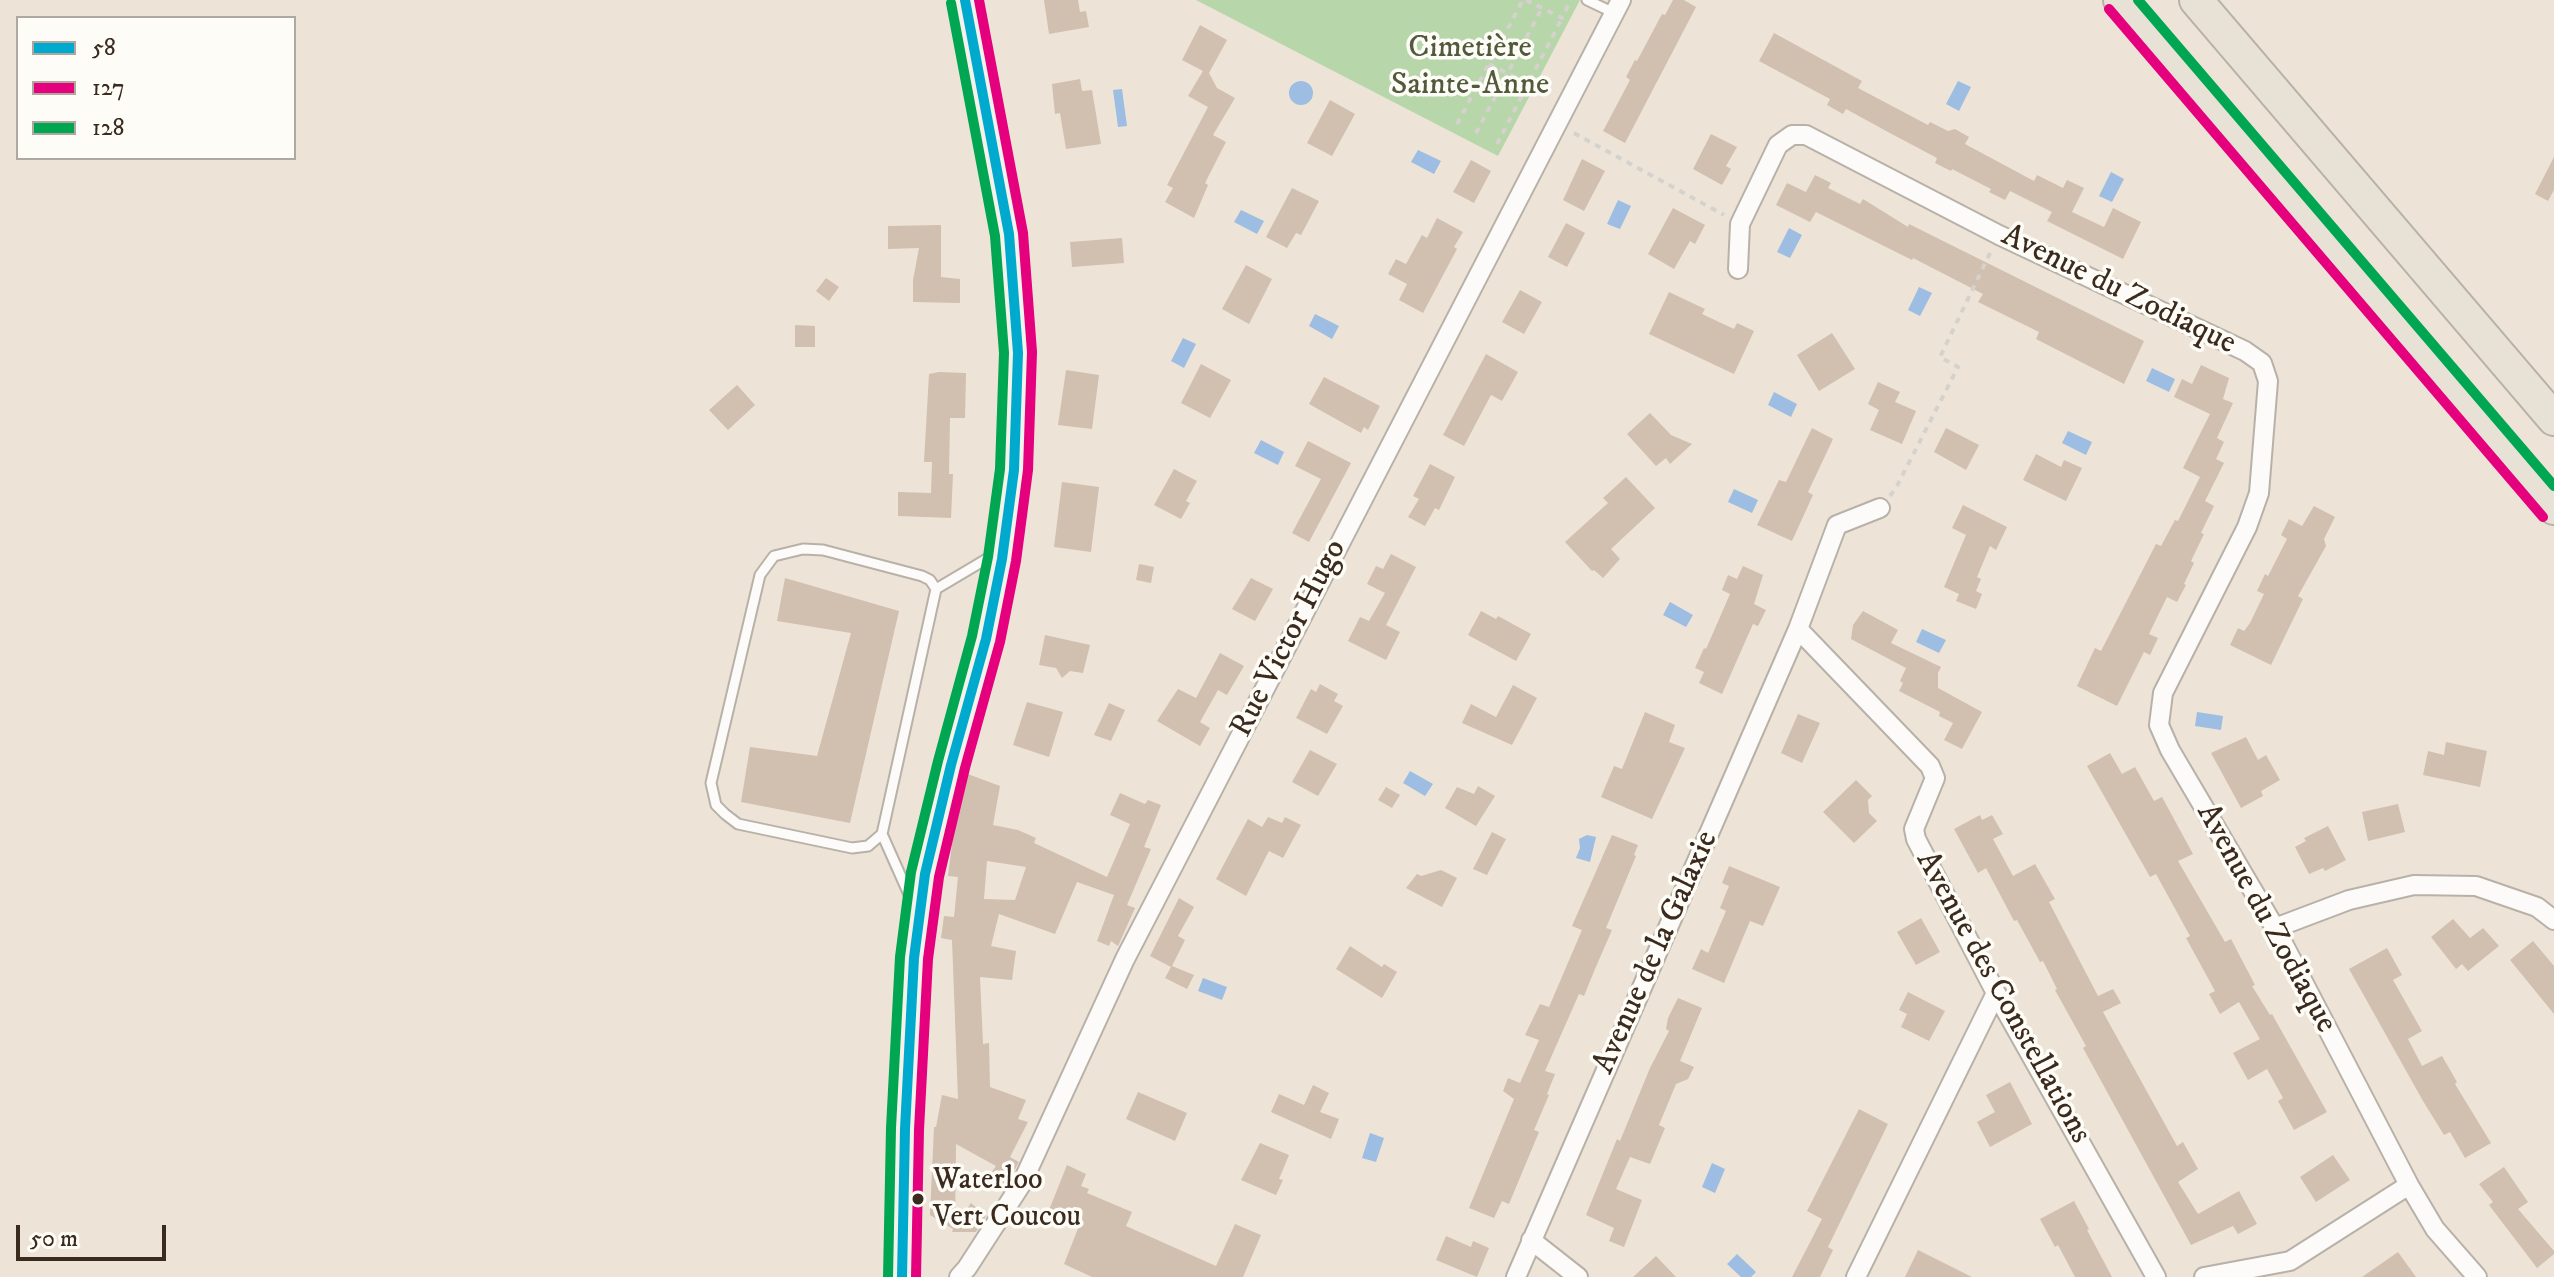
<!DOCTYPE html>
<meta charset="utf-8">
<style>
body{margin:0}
#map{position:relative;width:2554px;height:1277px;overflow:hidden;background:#ede4d7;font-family:"IM FELL DW Pica",serif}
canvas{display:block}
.legend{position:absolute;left:16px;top:16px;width:280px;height:144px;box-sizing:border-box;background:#fdfcf7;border:2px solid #afa8a0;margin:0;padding:10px 14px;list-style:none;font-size:24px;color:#3b2a1e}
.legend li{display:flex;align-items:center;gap:16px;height:40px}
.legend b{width:40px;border:2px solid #afa8a0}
.scale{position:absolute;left:16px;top:1225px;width:150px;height:36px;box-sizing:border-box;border:4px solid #3b2a1e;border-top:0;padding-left:10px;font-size:24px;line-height:28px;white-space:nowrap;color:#3b2a1e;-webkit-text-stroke:6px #fdfcf7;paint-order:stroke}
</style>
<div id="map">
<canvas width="2554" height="1277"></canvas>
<ul class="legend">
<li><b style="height:10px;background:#00a9ce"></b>58</li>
<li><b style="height:10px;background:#e5007d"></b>127</li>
<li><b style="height:10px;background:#00a651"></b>128</li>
</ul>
<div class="scale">50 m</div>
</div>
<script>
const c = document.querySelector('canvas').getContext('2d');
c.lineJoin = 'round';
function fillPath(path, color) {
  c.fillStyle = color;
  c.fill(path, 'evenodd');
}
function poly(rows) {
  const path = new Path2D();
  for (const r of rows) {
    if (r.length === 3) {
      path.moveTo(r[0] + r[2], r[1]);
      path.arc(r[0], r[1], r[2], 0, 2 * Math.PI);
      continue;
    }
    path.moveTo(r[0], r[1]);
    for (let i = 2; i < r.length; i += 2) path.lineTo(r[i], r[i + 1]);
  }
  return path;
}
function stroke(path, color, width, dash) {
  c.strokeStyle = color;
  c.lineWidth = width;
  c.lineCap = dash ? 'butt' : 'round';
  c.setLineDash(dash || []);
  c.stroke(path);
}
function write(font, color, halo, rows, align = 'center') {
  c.font = font + ' "IM FELL DW Pica",serif';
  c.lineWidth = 7;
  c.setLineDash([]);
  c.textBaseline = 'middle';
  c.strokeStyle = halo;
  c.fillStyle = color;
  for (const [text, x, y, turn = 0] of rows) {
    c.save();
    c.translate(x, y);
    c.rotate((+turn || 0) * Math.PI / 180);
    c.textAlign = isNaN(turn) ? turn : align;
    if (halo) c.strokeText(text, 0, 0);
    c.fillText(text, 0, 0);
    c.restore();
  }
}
fillPath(poly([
 [1196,0,1580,0,1498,156]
]), '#b7d6a9');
fillPath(poly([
 [1958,81,1971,87,1959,111,1946,104],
 [1301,93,12],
 [1122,89,1127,126,1118,127,1113,90],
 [1418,150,1441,161,1434,174,1411,162],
 [2111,172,2124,179,2112,202,2099,196],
 [1618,200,1631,206,1620,229,1607,224],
 [1241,210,1264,221,1257,234,1234,222],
 [1789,228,1802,235,1790,258,1777,252],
 [1919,287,1932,293,1920,316,1908,310],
 [1315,314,1339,326,1332,339,1309,326],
 [1183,338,1196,344,1184,368,1171,361],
 [2152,368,2175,379,2169,392,2146,381],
 [1774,392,1797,404,1791,417,1768,405],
 [2068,431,2092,442,2086,455,2062,443],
 [1261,440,1284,452,1278,465,1254,453],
 [1734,489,1758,500,1752,513,1728,502],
 [1670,602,1693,615,1686,627,1663,615],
 [1922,629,1946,640,1939,653,1916,642],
 [2197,712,2223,716,2221,730,2195,726],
 [1410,771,1433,784,1425,796,1403,783],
 [1587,835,1596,837,1590,862,1576,858,1580,848,1579,839],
 [1203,978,1227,987,1222,1000,1198,991],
 [1370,1133,1384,1138,1376,1162,1362,1158],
 [1712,1163,1725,1169,1715,1193,1702,1187],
 [1737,1254,1756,1272,1751,1277,1741,1277,1727,1264]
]), '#9dbde2');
fillPath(poly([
 [1044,0,1078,0,1080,12,1086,11,1089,27,1049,34],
 [1673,0,1684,0,1696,7,1625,143,1603,131,1630,80,1626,77,1635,60,1637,61,1662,14,1665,15],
 [1200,25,1227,40,1209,73,1217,88,1235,98,1213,135,1226,142,1205,183,1208,185,1194,218,1165,202,1173,188,1167,185,1208,107,1188,96,1203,71,1182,60],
 [1774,33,1862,81,1858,88,1928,125,1930,122,1948,131,1955,129,1969,137,1965,144,2034,181,2037,175,2063,188,2067,180,2084,188,2072,212,2104,227,2113,208,2141,222,2123,259,2047,221,2052,212,2010,191,2005,200,1989,192,1991,189,1952,169,1951,171,1935,163,1937,158,1888,132,1846,109,1843,114,1827,105,1830,99,1759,61],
 [1080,79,1082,91,1092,90,1101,144,1066,149,1060,113,1055,114,1052,84],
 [1330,100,1355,114,1332,156,1307,143],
 [1711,134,1737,147,1726,166,1731,169,1722,185,1693,169],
 [2554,157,2554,190,2548,201,2535,194],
 [1582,159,1605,171,1584,211,1563,200],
 [1471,160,1491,171,1474,203,1453,192],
 [1815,175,1831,183,1828,188,1860,204,1863,199,1908,227,1909,224,2144,341,2124,384,2036,339,2039,332,1978,302,1983,294,1913,258,1912,260,1816,212,1810,222,1776,205,1787,183,1806,192],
 [1292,188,1319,201,1301,235,1296,233,1287,248,1266,237],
 [1673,208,1705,225,1695,244,1690,241,1674,269,1648,254],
 [1437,218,1463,232,1454,247,1457,249,1423,313,1399,300,1407,284,1388,274,1396,259,1406,264,1422,235,1427,238],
 [1566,223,1585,233,1567,267,1548,257],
 [941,225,941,277,960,279,960,303,913,302,913,280,919,248,888,249,888,226],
 [1122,238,1124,263,1072,267,1070,242],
 [1246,265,1272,279,1249,324,1222,309],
 [826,278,839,287,829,301,816,291],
 [1520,290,1542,302,1524,334,1502,322],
 [1669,292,1705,309,1702,314,1734,329,1737,323,1754,331,1734,374,1649,334],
 [795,325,815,326,815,347,795,347],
 [1832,333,1855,369,1819,391,1797,355],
 [1486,354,1518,372,1502,401,1491,395,1464,446,1443,435],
 [1201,364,1231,380,1210,418,1181,403],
 [2201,365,2229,378,2223,399,2233,403,2217,438,2224,442,2216,459,2224,463,2205,501,2214,506,2201,533,2204,534,2191,561,2194,563,2184,584,2186,585,2177,602,2167,597,2149,634,2158,638,2150,655,2144,652,2117,706,2077,686,2095,648,2101,651,2156,544,2161,546,2175,520,2178,521,2200,477,2183,468,2210,414,2174,397,2182,379,2192,384],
 [1066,370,1099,375,1092,429,1058,425],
 [939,372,966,373,965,418,950,418,949,474,953,474,951,518,898,516,898,492,931,493,932,462,924,462,929,374],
 [1324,377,1380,406,1368,430,1364,427,1361,433,1309,404],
 [1878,382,1900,392,1895,402,1916,411,1902,444,1870,430,1879,410,1868,404],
 [737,385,755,405,728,430,709,410],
 [1650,413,1671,435,1692,444,1670,464,1666,458,1656,466,1627,434],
 [1812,428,1833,439,1808,492,1813,495,1792,541,1757,525,1779,480,1786,482],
 [1946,428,1979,445,1966,470,1934,452],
 [1308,441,1351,463,1309,542,1292,533,1321,479,1295,466],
 [2036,454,2061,467,2064,460,2082,468,2066,501,2023,480],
 [1430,464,1455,477,1439,510,1435,508,1425,526,1408,517,1419,499,1413,496],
 [1174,469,1197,481,1186,501,1190,503,1181,519,1154,505],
 [1626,477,1655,508,1611,549,1620,559,1603,578,1594,570,1592,571,1565,542,1608,503,1603,498],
 [1062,482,1099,487,1091,552,1054,547],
 [1963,505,2007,527,1996,550,1990,546,1977,577,1981,579,1976,591,1982,594,1976,609,1956,601,1959,594,1944,587,1966,535,1952,528],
 [2314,506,2335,517,2324,539,2326,546,2298,596,2303,599,2271,665,2230,645,2238,628,2244,631,2250,623,2264,594,2257,591,2265,574,2268,576,2287,539,2281,535,2289,519,2302,526],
 [1391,554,1416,567,1386,625,1400,632,1386,660,1348,641,1360,617,1369,621,1385,593,1367,584,1376,566,1383,569],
 [1139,564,1154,567,1151,583,1136,580],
 [1743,566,1763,575,1754,604,1766,610,1758,626,1753,624,1722,694,1699,683,1704,672,1695,668,1704,648,1706,649,1730,594,1722,590,1728,575,1737,579],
 [785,578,899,611,850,823,741,802,750,747,817,756,851,633,777,621],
 [1251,578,1273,589,1255,621,1232,609],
 [1481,611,1496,619,1498,616,1531,634,1516,661,1468,635],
 [1863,611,1898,630,1891,643,1941,667,1938,673,1938,688,1982,712,1962,749,1944,740,1953,723,1939,716,1940,712,1899,691,1903,683,1900,681,1906,668,1851,639,1853,625],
 [1045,635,1090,645,1083,673,1070,671,1062,678,1056,668,1039,665],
 [1220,653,1244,666,1227,695,1218,690,1200,722,1210,728,1200,746,1157,721,1178,689,1196,698],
 [1320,684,1338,694,1334,701,1343,706,1327,734,1296,718,1311,689,1316,692],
 [1513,685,1537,698,1512,745,1462,723,1471,704,1496,717],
 [1027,702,1063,712,1049,757,1013,745],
 [1109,703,1125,710,1111,741,1094,735],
 [1645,712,1675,725,1669,742,1685,748,1652,819,1601,797,1614,766,1622,769],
 [1798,714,1820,723,1802,763,1781,753],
 [2246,737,2258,760,2266,755,2280,780,2261,791,2263,796,2241,808,2211,753],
 [2446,742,2487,751,2480,787,2423,775,2428,751,2444,755],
 [1310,750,1337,764,1318,796,1292,782],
 [2110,753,2122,774,2135,767,2154,801,2162,797,2193,854,2178,861,2225,942,2231,939,2255,985,2252,986,2270,1015,2272,1014,2327,1112,2294,1130,2278,1101,2283,1098,2267,1069,2248,1080,2233,1053,2260,1039,2239,1002,2220,1014,2209,994,2215,991,2186,938,2190,936,2156,874,2150,877,2087,766],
 [965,773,1000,786,993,825,1018,830,1036,838,1034,843,1107,877,1130,824,1110,815,1120,793,1145,804,1148,800,1161,805,1144,847,1151,849,1127,905,1135,908,1118,946,1111,941,1109,946,1097,941,1114,895,1077,882,1055,934,999,914,991,946,1016,951,1012,980,980,977,983,1044,989,1043,990,1087,1026,1100,1018,1119,1028,1122,1010,1157,1019,1162,1005,1187,989,1176,996,1166,956,1144,955,1227,971,1203,986,1216,976,1232,952,1232,953,1229,930,1215,934,1127,936,1127,942,1095,958,1099,952,940,941,938,944,916,954,917,958,877,948,876,955,821],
 [987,861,1026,867,1015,900,984,899],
 [1856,780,1872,796,1868,800,1869,813,1877,821,1854,843,1823,812],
 [1478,786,1495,796,1476,826,1445,808,1457,787,1474,794],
 [1386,787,1400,795,1392,808,1378,800],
 [2398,804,2405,832,2368,841,2362,812],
 [1980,815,1982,820,1992,815,2003,834,1993,839,2013,876,2035,864,2055,899,2049,902,2098,996,2113,989,2121,1003,2103,1012,2177,1146,2183,1142,2198,1169,2178,1182,2198,1214,2239,1191,2257,1224,2238,1234,2233,1226,2191,1245,2083,1048,2086,1046,2055,990,2057,989,2043,961,2040,962,2017,920,2014,921,1986,868,1978,873,1954,829],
 [1268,817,1282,823,1285,817,1301,825,1283,858,1269,851,1246,896,1216,879,1248,819,1262,827],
 [2328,826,2346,860,2325,871,2323,868,2309,874,2295,847,2306,841,2304,838],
 [1492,832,1506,839,1487,875,1473,869],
 [1612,835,1638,845,1634,855,1636,856,1606,928,1612,930,1595,969,1584,996,1579,994,1545,1071,1555,1074,1547,1094,1549,1095,1534,1130,1539,1132,1509,1204,1502,1201,1494,1218,1469,1208,1514,1099,1503,1091,1508,1078,1520,1083,1539,1040,1525,1035,1540,1004,1549,1007,1582,930,1572,926],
 [1729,866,1780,887,1763,926,1750,921,1724,983,1692,969,1701,949,1708,953,1726,911,1720,908,1729,886,1722,883],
 [1441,870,1457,878,1442,907,1406,888,1417,874,1421,876],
 [1179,898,1194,907,1178,936,1185,940,1172,966,1194,975,1187,989,1165,978,1171,967,1150,956],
 [1921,918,1940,952,1916,965,1897,932],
 [2453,919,2470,938,2483,928,2499,946,2468,971,2462,964,2456,969,2431,937],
 [2533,941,2554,966,2554,1014,2510,960],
 [1350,946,1382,967,1384,964,1397,972,1382,998,1336,969],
 [2387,948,2402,975,2393,980,2422,1031,2408,1039,2422,1066,2442,1056,2457,1082,2455,1084,2491,1143,2465,1158,2450,1132,2444,1135,2423,1101,2349,969],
 [1908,992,1945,1011,1929,1041,1901,1027,1907,1014,1899,1010],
 [1678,998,1702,1008,1680,1061,1694,1067,1688,1079,1676,1084,1659,1125,1665,1128,1650,1164,1630,1157,1616,1189,1642,1200,1624,1247,1609,1241,1614,1228,1586,1215,1617,1139,1620,1141,1650,1068,1669,1031,1666,1029,1668,1018],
 [2010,1082,2032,1124,1990,1147,1977,1122,1995,1112,1986,1095],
 [1313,1085,1329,1093,1320,1112,1339,1119,1331,1139,1271,1112,1279,1094,1304,1105],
 [1138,1092,1187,1113,1175,1141,1126,1119],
 [1859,1109,1888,1124,1828,1247,1833,1250,1820,1277,1792,1277,1822,1219,1807,1211],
 [1260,1143,1289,1155,1279,1179,1283,1180,1276,1195,1241,1180],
 [2333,1155,2350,1180,2316,1202,2300,1177],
 [1067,1165,1086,1174,1081,1186,1089,1189,1087,1193,1132,1212,1126,1226,1216,1266,1235,1224,1261,1235,1243,1277,1092,1277,1064,1264,1079,1226,1049,1210],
 [2504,1167,2528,1202,2518,1209,2554,1251,2554,1254,2537,1268,2489,1205,2493,1202,2479,1184],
 [2074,1201,2089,1229,2087,1230,2112,1277,2075,1277,2058,1245,2055,1247,2040,1219],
 [1446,1236,1471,1247,1473,1241,1489,1248,1477,1277,1436,1260],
 [1918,1250,1972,1277,1905,1277],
 [2398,1252,2416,1277,2362,1277],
 [1656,1256,1676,1277,1633,1277]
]), '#d1bfb0');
const lane = poly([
 [1587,0,1614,13],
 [936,589,882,834,868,846,852,848,738,824,725,814,716,805,711,783,760,575,774,556,803,549,823,550,922,576,930,580,936,589,1000,551],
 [882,834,915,908]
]);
const street = poly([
 [1738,269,1740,224,1778,145,1792,135,1806,135,1999,235,2245,351,2262,363,2268,381,2259,493,2247,527,2163,693,2159,725,2170,750,2275,928,2409,1185,2435,1229,2477,1277],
 [1880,508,1837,525,1798,629,1930,766,1935,778,1914,829,1916,839,1996,993,2156,1277],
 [2275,928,2349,900,2414,885,2476,886,2537,907,2554,920],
 [1531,1240,1578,1277],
 [959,1277,967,1268,1022,1183,1125,959,1621,0],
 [1516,1277,1798,629],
 [1856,1277,1996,993],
 [2204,1277,2290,1261,2409,1185]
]);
const secondary = poly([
 [902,1277,905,1129,914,958,925,874,951,765,986,639,1002,559,1014,470,1018,353,1009,234,965,0]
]);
const highway = poly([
 [2120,0,2554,508],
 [2196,0,2554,419]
]);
stroke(lane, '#b8b1a8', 13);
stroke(street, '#b8b1a8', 22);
stroke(secondary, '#b8b1a8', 28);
stroke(highway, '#b8b1a8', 36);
stroke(poly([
 [1526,0,1562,18,1571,0],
 [1489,64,1529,84],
 [1457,124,1523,0],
 [1476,133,1542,8],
 [1574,133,1724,215],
 [1497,144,1562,18],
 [1890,496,1897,486,1958,367,1940,357,1991,251]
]), '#d5d2ce', 4, [6, 6]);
stroke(lane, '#fcfbf9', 9);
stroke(street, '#fcfbf9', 18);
stroke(secondary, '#f5f1eb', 24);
stroke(highway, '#e8e1d5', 32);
stroke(poly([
 [902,1277,905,1129,914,958,925,874,951,765,986,639,1002,559,1014,470,1018,353,1009,234,965,0]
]), '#00a9ce', 10);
stroke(poly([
 [2109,9,2543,517],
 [916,1277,919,1130,928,959,939,877,965,768,1000,642,1016,561,1028,470,1032,352,1023,233,979,0]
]), '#e5007d', 10);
stroke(poly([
 [2138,0,2554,486],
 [888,1277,891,1128,900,957,911,872,938,761,972,636,988,557,1000,469,1004,353,995,236,951,3]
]), '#00a651', 10);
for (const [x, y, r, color] of [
 [918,1199,7,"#3b2a1e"]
]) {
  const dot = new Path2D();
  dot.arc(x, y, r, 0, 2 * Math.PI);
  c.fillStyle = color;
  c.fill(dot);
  stroke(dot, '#fdfcf7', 3);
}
write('30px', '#3b2a1e', '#fdfcf7', [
 ["Waterloo",933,1182],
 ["Vert Coucou",933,1219]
], 'left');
write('32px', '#535a3c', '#fdfcf7', [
 ["Cimetière",1470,49],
 ["Sainte-Anne",1470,86]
]);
write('32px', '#3b2a1e', '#fdfcf7', [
 ["Avenue du Zodiaque",2118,291,26],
 ["Rue Victor Hugo",1290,639,-63],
 ["Avenue du Zodiaque",2265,919,61],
 ["Avenue de la Galaxie",1657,953,-66],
 ["Avenue des Constellations",2002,998,61]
]);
</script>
